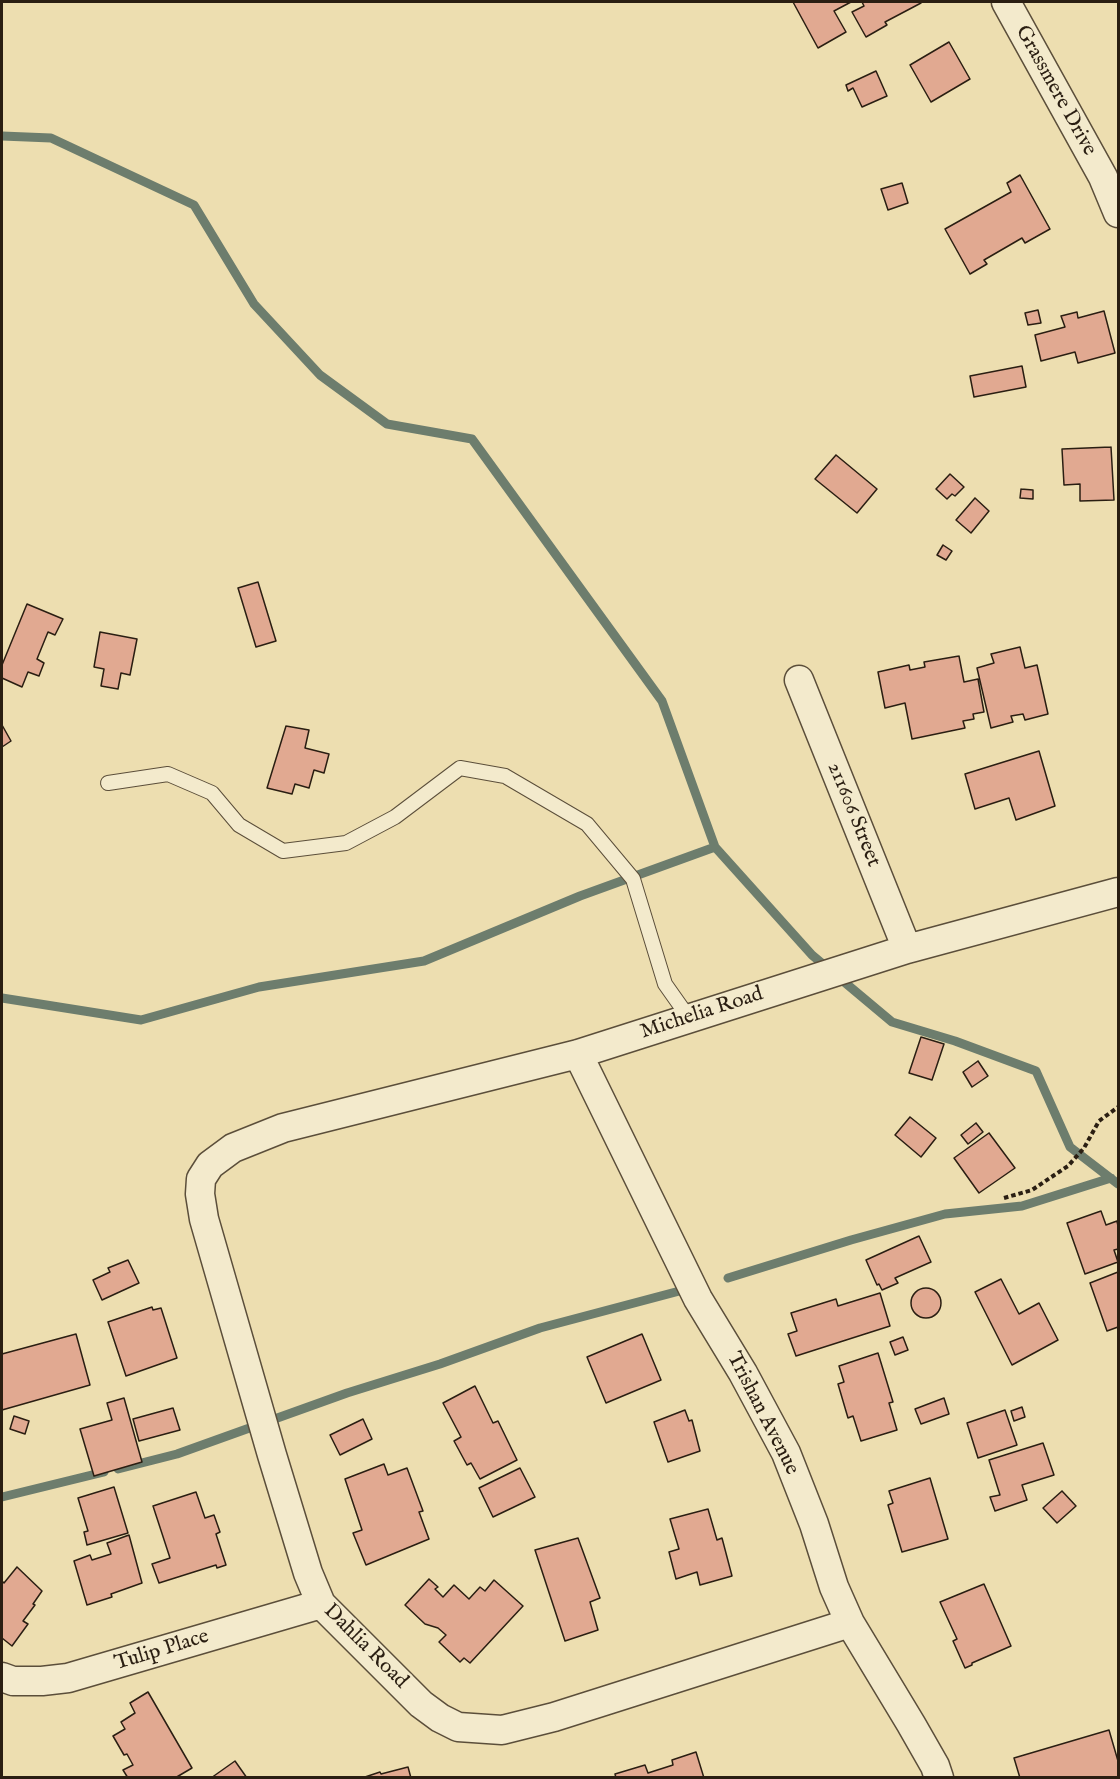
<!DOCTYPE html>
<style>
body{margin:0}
#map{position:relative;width:1120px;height:1779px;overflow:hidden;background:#eddeb0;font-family:"IM FELL English",serif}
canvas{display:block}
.frame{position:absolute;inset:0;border:3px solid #2a1e12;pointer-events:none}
</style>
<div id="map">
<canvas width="1120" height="1779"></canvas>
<div class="frame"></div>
</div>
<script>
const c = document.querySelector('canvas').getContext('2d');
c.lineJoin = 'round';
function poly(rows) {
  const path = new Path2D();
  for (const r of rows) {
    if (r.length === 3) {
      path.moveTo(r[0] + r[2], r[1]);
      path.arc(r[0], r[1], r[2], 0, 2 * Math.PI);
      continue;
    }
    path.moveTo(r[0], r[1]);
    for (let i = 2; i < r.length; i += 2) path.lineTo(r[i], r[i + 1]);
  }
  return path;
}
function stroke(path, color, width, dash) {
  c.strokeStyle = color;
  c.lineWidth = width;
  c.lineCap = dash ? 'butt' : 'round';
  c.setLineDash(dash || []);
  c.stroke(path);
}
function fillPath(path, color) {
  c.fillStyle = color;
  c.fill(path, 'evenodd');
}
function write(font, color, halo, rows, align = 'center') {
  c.font = font + ' "IM FELL English",serif';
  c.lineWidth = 4.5;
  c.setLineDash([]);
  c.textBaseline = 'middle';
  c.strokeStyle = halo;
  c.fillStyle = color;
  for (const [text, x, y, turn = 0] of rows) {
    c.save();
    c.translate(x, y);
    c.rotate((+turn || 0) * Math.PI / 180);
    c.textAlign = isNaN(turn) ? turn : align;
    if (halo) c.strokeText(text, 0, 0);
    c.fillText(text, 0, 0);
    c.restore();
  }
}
stroke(poly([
 [2,136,51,138,194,205,254,304,320,375,387,424,472,439,662,701,715,847,812,955,892,1022,955,1041,1036,1071,1070,1147,1118,1184],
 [2,998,141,1020,259,987,424,961,580,896,715,847],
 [728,1278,851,1240,945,1214,1022,1206,1111,1178],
 [118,1469,177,1454,347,1393,440,1364,540,1328,687,1289],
 [2,1497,104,1472]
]), '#6d7d6d', 9);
const building = poly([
 [793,2,851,2,834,11,846,32,818,48,793,2],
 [862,2,920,2,921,3,885,22,887,25,866,37,852,12,864,6,862,2],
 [949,42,970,79,931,102,910,65,949,42],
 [876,71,887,96,862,107,853,88,848,91,846,85,876,71],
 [1020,175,1050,229,1025,243,1022,238,984,260,987,264,970,274,945,229,1011,192,1007,183,1020,175],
 [902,183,908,203,888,210,881,189,902,183],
 [1038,310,1041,323,1028,325,1025,313,1038,310],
 [1104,311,1115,353,1078,363,1075,352,1041,361,1035,335,1065,327,1061,316,1077,312,1078,318,1104,311],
 [1022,366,1026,387,974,397,970,376,1022,366],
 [1111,447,1114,500,1080,501,1080,484,1064,485,1062,449,1111,447],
 [836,455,877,489,857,513,815,479,836,455],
 [950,474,964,487,955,496,952,494,947,499,936,489,950,474],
 [1021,489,1033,490,1033,499,1020,498,1021,489],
 [975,498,989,511,971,533,956,520,975,498],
 [943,545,952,551,946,560,937,555,943,545],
 [258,582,276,641,256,647,238,588,258,582],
 [27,604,63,619,55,635,48,632,37,659,44,663,39,676,28,672,22,687,2,678,2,665,27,604],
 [100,632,137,639,130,675,121,673,118,689,101,686,104,669,94,667,100,632],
 [1020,647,1025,668,1037,665,1048,714,1025,720,1023,714,1011,716,1013,722,991,728,977,668,994,663,991,654,1020,647],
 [959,656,964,682,978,679,984,712,973,714,974,719,963,721,965,728,912,739,905,703,885,708,878,672,909,665,910,670,925,667,924,662,959,656],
 [2,725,11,741,2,747,2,725],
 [286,726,309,730,305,748,329,754,324,773,314,770,309,788,295,784,292,794,267,788,286,726],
 [1039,751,1055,806,1016,820,1009,798,975,809,965,774,1039,751],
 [921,1037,944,1044,932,1080,909,1073,921,1037],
 [978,1061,988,1076,972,1087,963,1072,978,1061],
 [910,1117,936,1138,921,1157,895,1135,910,1117],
 [976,1123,983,1132,968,1144,961,1135,976,1123],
 [989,1133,1015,1168,979,1193,954,1158,989,1133],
 [1101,1211,1106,1225,1117,1221,1118,1226,1118,1249,1114,1250,1118,1262,1085,1274,1067,1223,1101,1211],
 [919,1236,931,1262,895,1278,898,1283,882,1290,879,1284,877,1285,866,1260,919,1236],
 [128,1260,139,1283,102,1300,93,1280,110,1272,108,1268,128,1260],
 [1118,1272,1118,1327,1107,1331,1090,1283,1118,1272],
 [1001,1279,1019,1314,1039,1303,1058,1340,1012,1365,975,1292,1001,1279],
 [926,1303,15],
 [880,1293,890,1326,796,1356,788,1334,797,1331,791,1313,836,1299,838,1306,880,1293],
 [152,1307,153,1310,161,1308,177,1358,126,1376,108,1322,152,1307],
 [76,1334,90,1385,2,1410,2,1354,76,1334],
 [642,1334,661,1380,606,1403,587,1357,642,1334],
 [903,1337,908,1350,895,1355,890,1342,903,1337],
 [878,1353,893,1402,889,1403,897,1430,861,1441,853,1416,848,1418,838,1384,844,1382,839,1366,878,1353],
 [475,1386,493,1423,498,1421,517,1460,480,1479,471,1463,467,1465,454,1441,461,1437,443,1403,475,1386],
 [124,1398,142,1462,94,1476,80,1429,112,1420,107,1403,124,1398],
 [944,1398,949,1414,921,1424,915,1409,944,1398],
 [1022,1407,1025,1417,1014,1421,1011,1411,1022,1407],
 [173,1408,180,1430,139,1441,133,1419,173,1408],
 [685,1410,689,1421,692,1420,700,1451,668,1462,654,1422,685,1410],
 [1005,1410,1017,1445,978,1458,967,1423,1005,1410],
 [14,1416,29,1421,25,1434,10,1429,14,1416],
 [363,1419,372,1439,340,1455,330,1435,363,1419],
 [1043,1443,1054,1475,1022,1485,1027,1500,995,1511,990,1497,1000,1495,989,1460,1043,1443],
 [384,1464,388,1475,407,1468,423,1511,419,1512,429,1539,366,1565,353,1533,362,1530,345,1479,384,1464],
 [520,1468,535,1497,493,1517,479,1488,520,1468],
 [930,1478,948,1539,902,1552,888,1505,893,1503,889,1491,930,1478],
 [114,1487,128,1533,87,1545,84,1532,88,1531,78,1498,114,1487],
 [1062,1491,1076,1506,1057,1523,1043,1508,1062,1491],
 [196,1492,205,1518,214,1515,220,1532,216,1534,226,1565,217,1568,216,1565,159,1583,152,1564,170,1558,153,1506,196,1492],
 [708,1509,717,1540,722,1538,732,1576,700,1585,697,1572,676,1579,669,1552,679,1549,670,1519,708,1509],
 [129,1535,142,1583,111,1594,112,1597,87,1605,74,1561,90,1555,92,1560,111,1554,107,1543,129,1535],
 [578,1538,600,1598,590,1602,598,1630,565,1641,535,1550,578,1538],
 [17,1567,42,1591,33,1604,35,1605,23,1621,28,1624,12,1646,2,1638,2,1581,4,1583,17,1567],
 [429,1579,438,1587,435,1589,443,1597,454,1585,469,1599,480,1587,485,1591,494,1580,523,1606,470,1663,464,1658,460,1662,439,1642,446,1635,438,1628,425,1624,405,1605,429,1579],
 [984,1584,1011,1646,972,1663,972,1665,965,1668,953,1641,957,1639,940,1602,984,1584],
 [148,1692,192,1768,175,1778,128,1778,123,1770,133,1765,127,1754,124,1755,113,1736,125,1729,121,1722,135,1713,130,1703,148,1692],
 [1109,1730,1118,1761,1118,1778,1020,1778,1014,1758,1109,1730],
 [696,1752,704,1778,616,1778,615,1774,645,1765,648,1773,673,1765,672,1760,696,1752],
 [235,1761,247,1778,211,1778,235,1761],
 [408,1767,411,1778,362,1778,380,1772,381,1774,408,1767]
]);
fillPath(building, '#e1a991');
stroke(building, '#2a1e12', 1.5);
const service = poly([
 [108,783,168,774,212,793,239,825,283,851,346,843,395,817,460,768,505,776,587,824,633,879,665,984,689,1018]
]);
const minor = poly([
 [1006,2,1103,177,1118,213],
 [799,680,907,949],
 [578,1054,698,1299,743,1373,786,1453,814,1524,834,1587,850,1623,911,1724,935,1766,939,1778],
 [850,1623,554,1717,502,1730,458,1727,440,1718,421,1704,321,1604,308,1573,272,1455,204,1219,200,1194,201,1179,210,1165,233,1148,283,1128,578,1054,907,949,1118,892],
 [2,1677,13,1681,42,1681,68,1678,321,1604]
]);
stroke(service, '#5b4e3a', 16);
stroke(minor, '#5b4e3a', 31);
stroke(poly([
 [1004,1198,1032,1190,1068,1166,1084,1148,1099,1121,1118,1107]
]), '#2a1e12', 4, [4.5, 3]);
stroke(service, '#f3eacc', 14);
stroke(minor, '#f3eacc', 28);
write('21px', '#2a1e12', '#f3eacc', [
 ["Grassmere Drive",1055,91,61],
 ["211606 Street",853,815,68],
 ["Michelia Road",702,1014,-18],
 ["Trishan Avenue",762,1414,63],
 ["Dahlia Road",365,1647,45],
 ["Tulip Place",162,1651,-17]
]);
</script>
